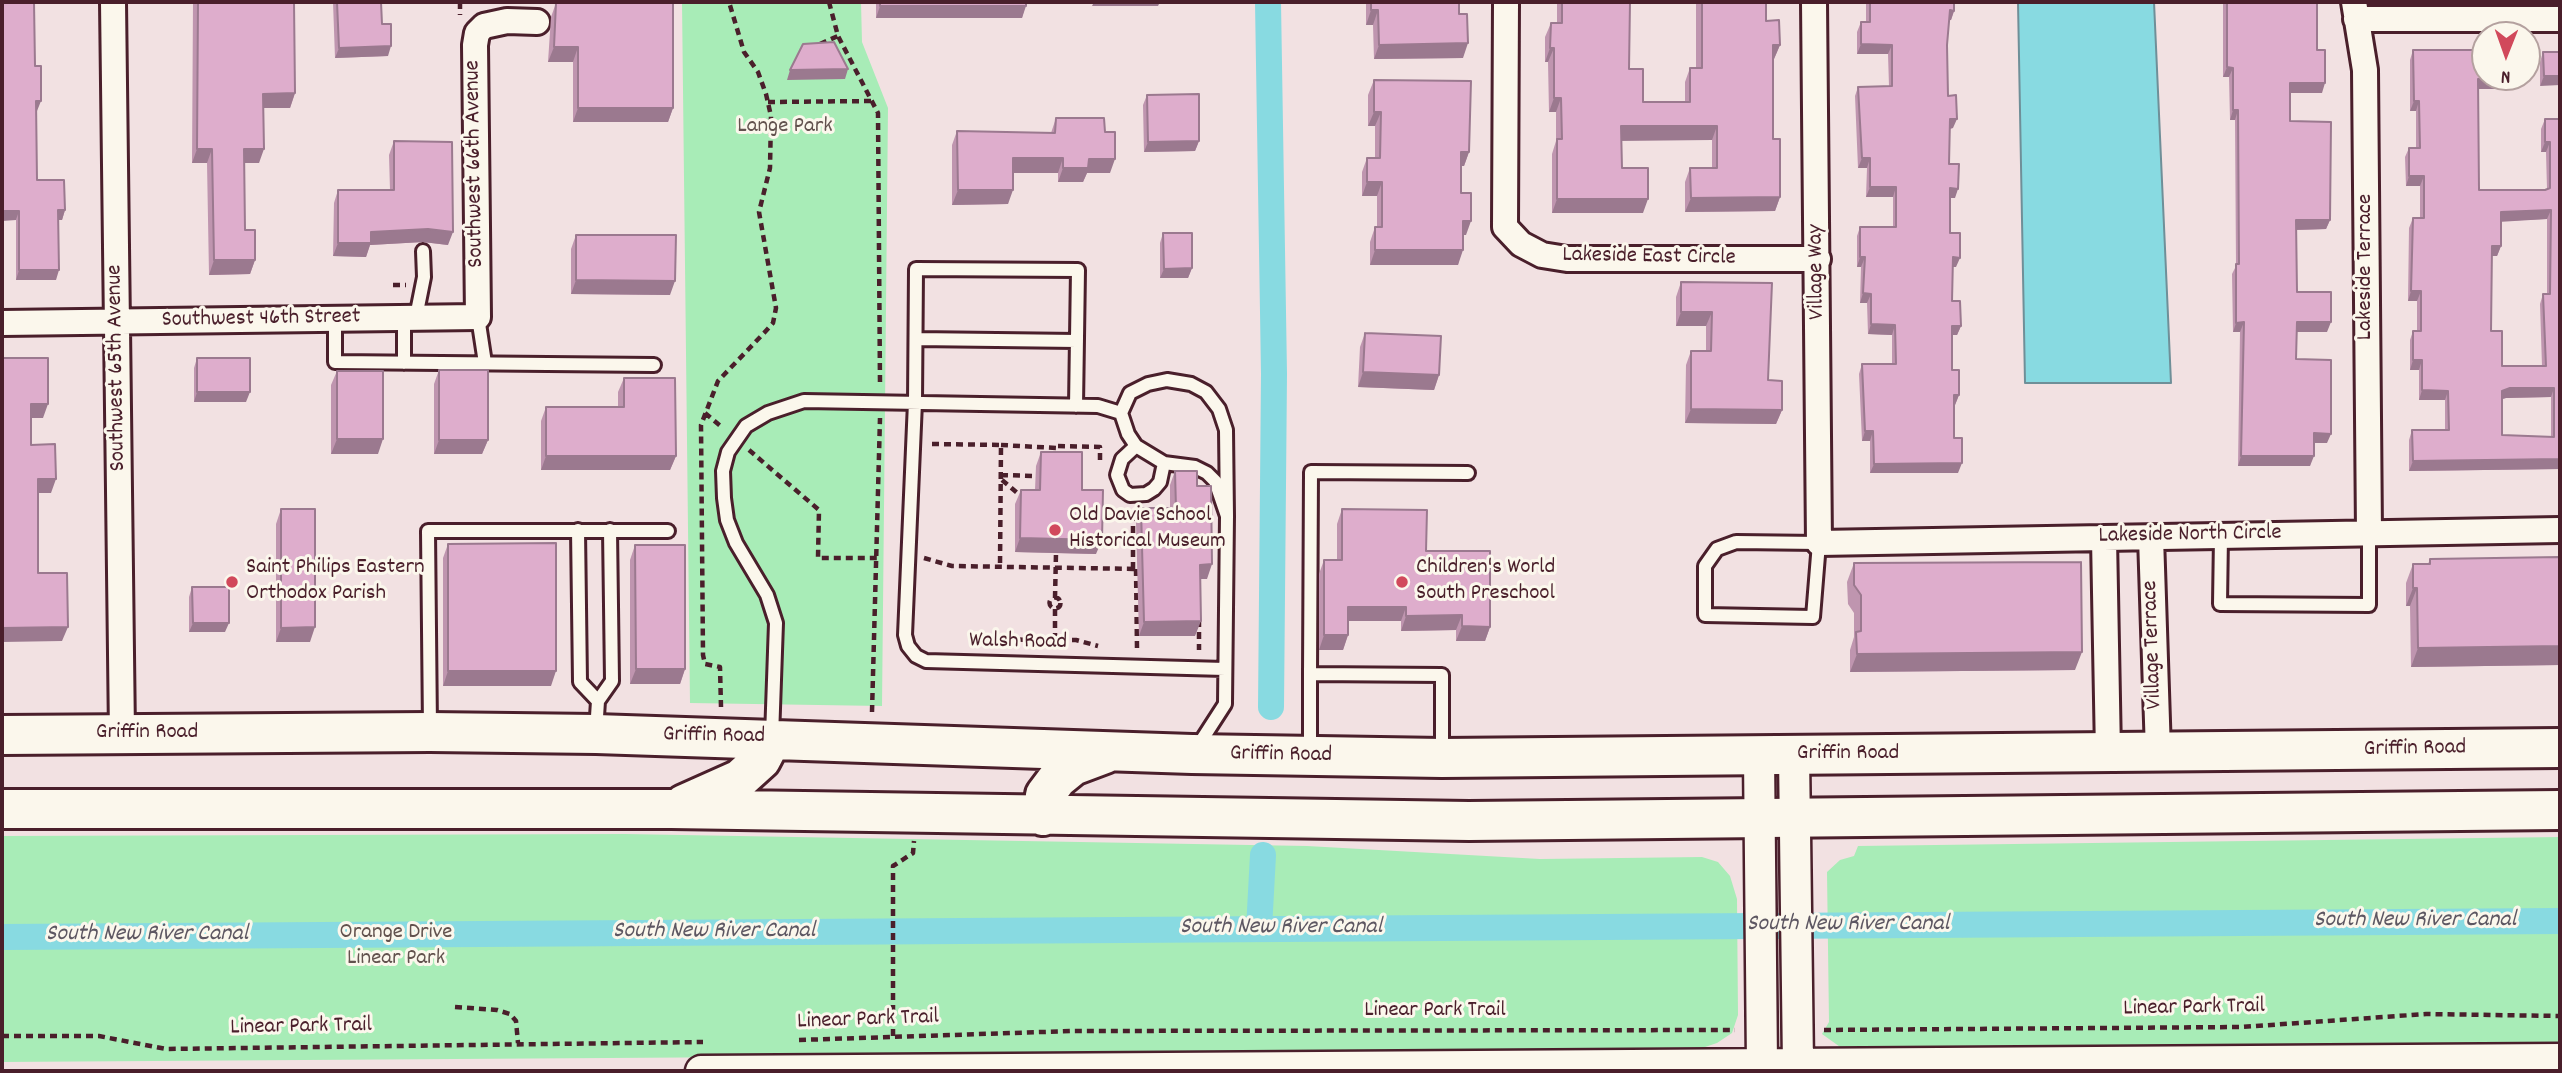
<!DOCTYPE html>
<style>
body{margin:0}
#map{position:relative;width:2562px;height:1073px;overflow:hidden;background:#f2e1e2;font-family:Dekko,sans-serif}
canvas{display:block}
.frame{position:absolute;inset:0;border:4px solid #4a1f2b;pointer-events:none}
.north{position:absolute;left:2471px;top:21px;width:70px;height:70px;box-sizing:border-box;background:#fbf7ec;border:2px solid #b4a19f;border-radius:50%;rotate:181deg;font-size:19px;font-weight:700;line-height:28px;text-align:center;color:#4a1f2b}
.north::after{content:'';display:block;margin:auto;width:24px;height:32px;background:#d1495b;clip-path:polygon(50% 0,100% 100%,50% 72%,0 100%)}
</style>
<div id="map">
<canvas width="2562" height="1073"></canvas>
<div class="frame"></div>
<div class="north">N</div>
</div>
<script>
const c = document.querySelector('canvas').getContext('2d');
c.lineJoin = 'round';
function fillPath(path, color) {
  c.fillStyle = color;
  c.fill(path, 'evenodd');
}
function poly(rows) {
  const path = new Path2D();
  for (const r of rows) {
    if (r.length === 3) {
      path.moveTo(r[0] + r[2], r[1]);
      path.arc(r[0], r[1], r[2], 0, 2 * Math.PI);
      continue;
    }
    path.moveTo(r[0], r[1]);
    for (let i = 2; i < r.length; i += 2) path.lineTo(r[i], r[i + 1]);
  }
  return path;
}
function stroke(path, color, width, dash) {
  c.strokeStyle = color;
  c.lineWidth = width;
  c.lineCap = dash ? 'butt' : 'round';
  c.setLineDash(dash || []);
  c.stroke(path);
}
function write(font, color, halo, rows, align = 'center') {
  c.font = font + ' Dekko,sans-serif';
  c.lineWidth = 6;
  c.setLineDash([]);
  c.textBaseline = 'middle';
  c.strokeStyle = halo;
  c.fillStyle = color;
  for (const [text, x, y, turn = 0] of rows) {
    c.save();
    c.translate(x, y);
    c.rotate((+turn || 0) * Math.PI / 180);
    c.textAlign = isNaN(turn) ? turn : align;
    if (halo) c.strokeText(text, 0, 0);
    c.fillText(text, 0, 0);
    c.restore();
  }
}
fillPath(poly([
 [682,2,861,2,862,42,888,108,882,706,690,703],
 [625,834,1307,846,1540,859,1702,857,1718,862,1730,876,1737,899,1738,1015,1732,1033,1717,1043,1699,1049,1666,1051,2,1062,2,836],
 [2560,837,2560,1046,1860,1052,1843,1049,1822,1034,1829,1022,1827,872,1840,860,1854,856,1858,846]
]), '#a8ecb7');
const water = poly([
 [2018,2,2154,2,2171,383,2025,383,2018,2]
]);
fillPath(water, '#88dae1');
stroke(water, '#6f8f98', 2);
stroke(poly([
 [1268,2,1274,374,1271,707],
 [1259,929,1263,855],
 [2,937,2560,921]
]), '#88dae1', 26);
const service = poly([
 [335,317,335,362,654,365],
 [404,317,404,363],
 [416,317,424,277,423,251],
 [478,317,485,363],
 [916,339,1077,341],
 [1076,406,1078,270,916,269,915,402,905,635,908,646,916,656,926,661,1225,669],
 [1136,446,1122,459,1117,475,1123,490,1130,495,1146,494,1154,489,1160,482,1164,463],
 [578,530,580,682,598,701],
 [2221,536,2220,604,2369,605,2369,533],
 [1736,542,1819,543,1813,617,1705,615,1705,566,1717,549,1736,542],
 [1310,674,1310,751],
 [430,728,428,531,668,531],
 [596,732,598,701,612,681,610,530],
 [772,737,776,623,767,595,736,543,727,520,724,498,723,471,728,452,746,426,768,413,804,401,1098,406,1121,413],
 [1196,749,1225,704,1227,516,1226,430,1219,409,1206,392,1191,384,1167,380,1148,384,1130,393,1121,413,1128,434,1136,446,1164,463,1195,467,1207,473,1215,481,1227,516],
 [1442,754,1442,675,1310,674,1311,472,1468,473]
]);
const minor = poly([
 [113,2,122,734],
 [1506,2,1505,227,1521,244,1542,255,1567,259,1818,259],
 [1814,2,1819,543,2560,530],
 [2354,2,2365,70,2369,533],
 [2356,19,2560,19],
 [2,323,478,317,475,45,477,33,484,26,507,21,537,22],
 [2151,537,2158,752],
 [2104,538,2108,753]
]);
const tertiary = poly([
 [1794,755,1798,1065],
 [1759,756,1762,1065],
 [701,1071,2560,1059]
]);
const primary = poly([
 [2,735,430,732,596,734,1192,754,1442,758,2560,748],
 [684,804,740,779,761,760,772,739],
 [2,809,671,809,1469,821,2560,810],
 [1043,816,1045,795,1057,779,1073,766,1105,754]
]);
stroke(service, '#4a1f2b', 18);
stroke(minor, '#4a1f2b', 30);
stroke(tertiary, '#4a1f2b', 35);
stroke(primary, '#4a1f2b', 44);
stroke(poly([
 [460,2,460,15],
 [829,2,838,36,878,113,880,385],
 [820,44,838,36],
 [768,102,873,101],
 [393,285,406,285],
 [705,413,723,428],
 [932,444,1001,445,1000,566],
 [1001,445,1058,448],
 [1058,446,1100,447,1100,460],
 [749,450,819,510,818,558,877,558],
 [1001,475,1035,476],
 [1002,480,1022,497],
 [1133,514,1133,569],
 [924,558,952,566,1139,569],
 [1136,569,1137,648],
 [1055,603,5.5],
 [1055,598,1056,553],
 [1055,609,1055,640,1076,640,1098,646],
 [1199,620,1199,650],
 [969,639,1055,640],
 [721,707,720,667,705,664,703,655,701,425,718,381,764,333,773,323,776,308,759,212,770,168,771,116,766,94,758,72,744,52,729,2],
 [872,712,880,418],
 [455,1007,497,1010,510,1014,516,1021,518,1043],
 [1824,1030,2242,1027,2426,1014,2560,1016],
 [2,1036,99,1036,166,1049,703,1042],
 [893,1036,893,866,913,853,914,841],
 [799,1040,1073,1031,1735,1030]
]), '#4a1f2b', 4.5, [7, 5]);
stroke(service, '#fbf7ec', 12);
stroke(minor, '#fbf7ec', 24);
stroke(tertiary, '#fbf7ec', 30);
stroke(primary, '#fbf7ec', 38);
fillPath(poly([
 [193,2,294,2,295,93,290,108,264,108,259,163,244,163,245,230,255,260,250,274,209,275,207,163,192,163],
 [333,2,381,2,382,24,388,56,335,58],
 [876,2,1026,2,1022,18,876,18],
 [1366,2,1459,2,1463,58,1374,59,1373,25,1366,25],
 [1557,2,1630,2,1629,69,1643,102,1685,102,1685,82,1690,68,1696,68,1696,2,1766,2,1766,21,1780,45,1774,59,1773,59,1773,139,1780,197,1775,211,1685,212,1685,182,1690,168,1712,168,1712,140,1621,140,1622,168,1643,213,1552,213,1552,154,1556,141,1556,112,1549,112,1548,62,1545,62,1545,37,1551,23,1557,23],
 [1866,2,1954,2,1954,11,1951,20,1949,20,1947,45,1948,96,1953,128,1950,129,1949,164,1955,198,1950,198,1950,233,1956,267,1953,267,1952,301,1961,326,1957,335,1952,335,1952,370,1959,395,1955,405,1954,405,1954,438,1958,473,1870,473,1870,441,1862,441,1859,374,1862,364,1892,364,1892,335,1868,334,1867,303,1860,303,1861,267,1857,267,1857,236,1860,227,1893,227,1893,197,1866,197,1867,168,1858,168,1855,96,1858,87,1889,86,1888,54,1857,54,1857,32,1861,22,1866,22],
 [2223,2,2317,2,2317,50,2322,93,2290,93,2290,121,2330,220,2326,229,2297,230,2297,292,2327,332,2296,332,2296,359,2327,443,2314,443,2310,466,2238,466,2240,332,2233,332,2232,274,2236,266,2235,120,2230,120,2229,77,2223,77],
 [556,3,673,108,668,122,573,122,573,62,548,62,551,17],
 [2413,50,2500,89,2478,89,2479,190,2547,189,2546,152,2541,152,2541,129,2545,119,2560,119,2560,469,2409,471,2409,440,2412,430,2445,430,2445,400,2419,400,2419,370,2410,370,2410,340,2413,331,2417,331,2417,301,2408,301,2409,228,2413,218,2420,218,2420,186,2406,186,2405,157,2409,148,2416,148,2416,111,2410,111,2410,60],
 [2547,219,2547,294,2543,294,2540,304,2542,366,2502,366,2491,331,2492,256,2497,256,2501,246,2501,221],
 [2551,397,2551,437,2502,435,2502,399,2506,398],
 [2543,52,2560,52,2540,86,2540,62],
 [35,66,37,111,37,180,65,210,62,220,58,220,56,280,16,280,16,220],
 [1374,80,1469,152,1464,166,1461,166,1461,193,1466,235,1463,235,1458,265,1370,265,1370,242,1375,227,1377,227,1377,196,1362,196,1362,172,1367,158,1375,158,1375,126,1368,126,1368,95],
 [1147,95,1199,141,1195,151,1144,152,1143,105],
 [1056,118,1105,132,1110,173,1087,173,1083,182,1058,182,1058,173,1013,173,1008,204,952,205,952,145,957,131,1051,133],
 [394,141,448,245,423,242,370,245,366,257,333,256,334,203,338,190,390,190,389,155],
 [1163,233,1192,268,1188,278,1160,278,1160,243],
 [576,235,670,295,571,294,571,249],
 [1681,282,1772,283,1768,380,1782,410,1776,424,1685,423,1686,365,1691,351,1706,351,1706,326,1676,326,1676,297],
 [1365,333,1439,375,1434,390,1358,387,1360,347],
 [197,358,246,402,194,402,194,368],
 [439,370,488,440,482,454,434,454,434,384],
 [337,371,378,454,331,454,331,385],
 [624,378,676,456,670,470,541,470,541,421,546,407,618,407,618,392],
 [1041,452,1082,490,1096,554,1015,552,1015,504,1021,490,1035,490,1036,466],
 [1175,471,1197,486,1207,579,1200,579,1195,636,1139,636,1136,523,1141,508,1170,508,1170,485],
 [281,509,310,642,276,642,276,524],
 [1342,509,1426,551,1490,627,1485,641,1456,641,1456,630,1401,631,1401,621,1348,621,1348,635,1343,650,1319,650,1319,574,1324,560,1337,560,1337,524],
 [448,544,551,686,443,686,443,558],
 [635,545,685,669,680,684,630,684,630,560],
 [2560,557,2560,665,2411,667,2410,606,2406,606,2406,583,2413,564,2428,564,2430,559],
 [1854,563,2075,670,1850,672,1850,650,1854,637,1854,613,1848,604,1847,582],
 [192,587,225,632,189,632,189,597]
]), '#bf95af');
fillPath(poly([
 [1094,2,1160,2,1158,6,1092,6],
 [880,6,1026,6,1022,18,876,18],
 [1371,10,1378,10,1373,25,1366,25],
 [1950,10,1954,11,1951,20,1946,20],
 [1468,43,1463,58,1374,59,1379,45],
 [1861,44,1892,45,1888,54,1857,54],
 [1773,45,1780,45,1774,59,1768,59],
 [391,46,388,56,335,58,339,48],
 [554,47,578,47,573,62,548,62],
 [1550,48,1554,48,1548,62,1545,62],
 [2227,67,2233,68,2229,77,2223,77],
 [848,69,845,79,787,80,790,70],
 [2544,76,2560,76,2560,85,2540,86],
 [2478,79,2503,79,2500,89,2474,89],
 [2290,83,2325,83,2322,93,2287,93],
 [295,93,290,108,258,108,263,94],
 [1554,98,1561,98,1556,112,1549,112],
 [36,101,41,101,37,111,33,111],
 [2414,101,2419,101,2416,111,2410,111],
 [578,108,673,108,668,122,573,122],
 [2233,110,2238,110,2235,120,2230,120],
 [1374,112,1381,112,1375,126,1368,126],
 [1950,119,1957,119,1953,128,1947,129],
 [1621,126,1717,126,1712,140,1616,141],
 [1199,141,1195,151,1144,152,1148,142],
 [2545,142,2550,142,2546,152,2541,152],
 [197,149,212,149,207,163,192,163],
 [244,149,264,149,259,163,238,163],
 [1461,152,1469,152,1464,166,1456,166],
 [1013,158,1063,158,1058,173,1008,173],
 [1862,158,1870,158,1867,168,1858,168],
 [1089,159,1115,159,1110,173,1087,173,1083,182,1058,182,1063,168],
 [2409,176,2424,176,2420,186,2406,186],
 [1367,182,1382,182,1377,196,1362,196],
 [1870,187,1896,187,1893,197,1866,197],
 [1950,188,1958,189,1955,198,1946,198],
 [958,190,1013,190,1008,204,952,205],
 [1780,197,1775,211,1685,212,1691,198],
 [1557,199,1648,199,1643,213,1552,213],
 [58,210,65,210,62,220,55,220],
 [2551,210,2547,219,2498,222,2501,212],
 [2,211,19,211,16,220,2,221],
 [2296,220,2330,220,2326,229,2293,230],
 [1463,221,1471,221,1466,235,1458,235],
 [428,229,453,232,448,245,423,242,370,245,366,257,333,256,338,243,371,232],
 [2492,246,2501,246,2497,256,2489,256],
 [1375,250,1463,250,1458,265,1370,265],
 [1860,257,1865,257,1861,267,1857,267],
 [1953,257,1960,258,1956,267,1950,267],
 [214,260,255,260,250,274,209,275],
 [1192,268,1188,278,1160,278,1164,269],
 [19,270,59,270,56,280,16,280],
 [576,280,675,281,670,295,571,294],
 [2411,291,2421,291,2417,301,2408,301],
 [1863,293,1871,294,1867,303,1860,303],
 [1681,312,1712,312,1706,326,1676,326],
 [2244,322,2240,332,2233,332,2236,323],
 [2297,322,2331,322,2327,332,2293,332],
 [1871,324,1895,325,1892,335,1868,334],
 [1952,326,1961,326,1957,335,1948,335],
 [2413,360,2422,360,2419,370,2410,370],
 [1363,372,1439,375,1434,390,1358,387],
 [2510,388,2554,388,2551,397,2506,398,2499,400,2502,391],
 [2422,390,2448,391,2445,400,2419,400],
 [197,392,250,392,246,402,194,402],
 [1954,395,1959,395,1955,405,1950,405],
 [31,404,48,404,43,418,26,418],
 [1691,409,1782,410,1776,424,1685,423],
 [1865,431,1873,431,1870,441,1862,441],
 [2314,433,2331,434,2327,443,2310,443],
 [337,439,383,439,378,454,331,454],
 [439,440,488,440,482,454,434,454],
 [546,456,676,456,670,470,541,470],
 [2241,456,2314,456,2310,466,2238,466],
 [2560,459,2560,469,2409,471,2413,461],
 [1962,463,1958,473,1870,473,1874,464],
 [38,479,56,479,51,493,33,493],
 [1020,538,1102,540,1096,554,1015,552],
 [1212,564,1207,579,1195,579,1200,565],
 [2413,588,2417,588,2410,606,2406,606],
 [1348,607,1406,607,1401,621,1343,621],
 [1462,615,1456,630,1401,631,1406,616],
 [1201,621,1195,636,1139,636,1144,622],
 [193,623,229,623,225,632,189,632],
 [1462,626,1490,627,1485,641,1456,641],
 [68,627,62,641,2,642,2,628],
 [315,627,310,642,276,642,281,628],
 [1324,635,1348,635,1343,650,1319,650],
 [2560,646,2560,665,2411,667,2418,648],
 [2082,652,2075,670,1850,672,1857,654],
 [636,669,685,669,680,684,630,684],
 [448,671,556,671,551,686,443,686]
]), '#9b798f');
const building = poly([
 [2,2,34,2,35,66,41,66,41,101,36,101,37,180,64,180,65,210,58,210,59,270,19,270,19,211,2,211,2,2],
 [198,2,294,2,295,93,263,94,264,149,244,149,245,230,255,230,255,260,214,260,212,149,197,149,198,2],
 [337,2,381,2,382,24,391,24,391,46,339,48,337,2],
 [880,2,1026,2,1026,6,880,6,880,2],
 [1371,2,1459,2,1459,14,1467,14,1468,43,1379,45,1378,10,1371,10,1371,2],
 [1562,2,1630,2,1629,69,1643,69,1643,102,1690,102,1690,68,1702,68,1702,2,1766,2,1766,21,1779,20,1780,45,1773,45,1773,139,1780,139,1780,197,1691,198,1690,168,1717,168,1717,126,1621,126,1622,168,1648,168,1648,199,1557,199,1557,139,1562,139,1561,98,1554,98,1554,48,1550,48,1551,23,1562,23,1562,2],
 [1870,2,1954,2,1954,11,1950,10,1947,45,1948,96,1956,95,1957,119,1950,119,1949,164,1959,164,1958,189,1950,188,1950,233,1960,233,1960,258,1953,257,1952,301,1960,301,1961,326,1952,326,1952,370,1959,370,1959,395,1954,395,1954,438,1962,438,1962,463,1874,464,1873,431,1865,431,1862,364,1896,364,1895,325,1871,324,1871,294,1863,293,1865,257,1860,257,1860,227,1896,227,1896,187,1870,187,1870,158,1862,158,1858,87,1892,86,1892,45,1861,44,1861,22,1870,22,1870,2],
 [2227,2,2317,2,2317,50,2325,50,2325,83,2290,83,2290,121,2331,122,2330,220,2296,220,2297,292,2331,292,2331,322,2297,322,2296,359,2331,360,2331,434,2314,433,2314,456,2241,456,2244,322,2236,323,2236,264,2239,264,2238,110,2233,110,2233,68,2227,67,2227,2],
 [556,3,673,3,673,108,578,108,578,47,554,47,556,3],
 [834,42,848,69,790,70,803,44,834,42],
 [2413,50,2485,50,2485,77,2503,77,2503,79,2478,79,2479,190,2545,190,2550,188,2550,142,2545,142,2545,119,2560,119,2560,459,2413,461,2412,430,2449,430,2448,391,2422,390,2422,360,2413,360,2413,331,2421,331,2421,291,2411,291,2413,218,2424,218,2424,176,2409,176,2409,148,2420,148,2419,101,2414,101,2413,50],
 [2551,210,2550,294,2543,294,2546,366,2502,366,2502,331,2491,331,2492,246,2501,246,2501,212,2551,210],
 [2510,388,2554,388,2554,437,2502,435,2502,391,2510,388],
 [2543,52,2560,52,2560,76,2544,76,2543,52],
 [1374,80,1471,81,1469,152,1461,152,1461,193,1471,193,1471,221,1463,221,1463,250,1375,250,1375,227,1382,227,1382,182,1367,182,1367,158,1380,158,1381,112,1374,112,1374,80],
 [1199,94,1199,141,1148,142,1147,95,1199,94],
 [1056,118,1104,118,1105,132,1115,132,1115,159,1089,159,1088,168,1063,168,1063,158,1013,158,1013,190,958,190,957,131,1055,133,1056,118],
 [394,141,452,142,453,232,428,229,371,232,371,243,338,243,338,190,394,190,394,141],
 [1163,233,1192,233,1192,268,1164,269,1163,233],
 [576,235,676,235,675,281,576,280,576,235],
 [1681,282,1772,283,1768,380,1782,381,1782,410,1691,409,1691,351,1711,351,1712,312,1681,312,1681,282],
 [1365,333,1441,336,1439,375,1363,372,1365,333],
 [2,358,48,358,48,404,31,404,31,445,55,444,56,479,38,479,38,573,67,573,68,627,2,628,2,358],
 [197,358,250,358,250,392,197,392,197,358],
 [439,370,488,370,488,440,439,440,439,370],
 [337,371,383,371,383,439,337,439,337,371],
 [624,378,675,378,676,456,546,456,546,407,624,407,624,378],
 [1041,452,1082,452,1082,490,1103,490,1102,540,1020,538,1021,490,1040,490,1041,452],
 [1175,471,1197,471,1197,486,1211,486,1212,564,1200,565,1201,621,1144,622,1141,508,1176,508,1175,471],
 [281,509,315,509,315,627,281,628,281,509],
 [1342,509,1427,510,1426,551,1490,551,1490,627,1462,626,1462,615,1406,616,1406,607,1348,607,1348,635,1324,635,1324,560,1342,560,1342,509],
 [556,543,556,671,448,671,448,544,556,543],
 [635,545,685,545,685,669,636,669,635,545],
 [2560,557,2560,646,2418,648,2417,588,2413,588,2413,564,2430,564,2430,559,2560,557],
 [2081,562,2082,652,1857,654,1856,632,1861,631,1861,595,1854,585,1854,563,2081,562],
 [192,587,229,587,229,623,193,623,192,587]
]);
fillPath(building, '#deadcc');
stroke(building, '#9b798f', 2);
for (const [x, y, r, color] of [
 [1055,530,7,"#d1495b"],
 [232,582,7,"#d1495b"],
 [1402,582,7,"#d1495b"]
]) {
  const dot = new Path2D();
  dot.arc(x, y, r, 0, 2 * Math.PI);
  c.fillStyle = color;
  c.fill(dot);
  stroke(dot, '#fbf7ec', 2.5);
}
write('23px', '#62524e', '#fbf7ec', [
 ["Lange Park",785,128],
 ["Orange Drive",396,934],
 ["Linear Park",396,960]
]);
write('23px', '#4a1f2b', '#fbf7ec', [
 ["Southwest 66th Avenue",476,164,-91],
 ["Lakeside East Circle",1649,258,1],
 ["Lakeside Terrace",2367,267,-90],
 ["Village Way",1818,272,-91],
 ["Southwest 46th Street",261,320,-1],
 ["Southwest 65th Avenue",118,368,-91],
 ["Lakeside North Circle",2190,536,-1],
 ["Walsh Road",1018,643,1],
 ["Village Terrace",2154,645,-92],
 ["Griffin Road",147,734],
 ["Griffin Road",714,737,1],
 ["Griffin Road",2415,750,-1],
 ["Griffin Road",1848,755],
 ["Griffin Road",1281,756,1],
 ["Linear Park Trail",2194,1009,-1],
 ["Linear Park Trail",1435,1012],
 ["Linear Park Trail",868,1021,-2],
 ["Linear Park Trail",301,1028,-1]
]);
write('23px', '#4a1f2b', '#fbf7ec', [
 ["Old Davie School",1069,517],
 ["Historical Museum",1069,543],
 ["Saint Philips Eastern",246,569],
 ["Orthodox Parish",246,595],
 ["Children's World",1416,569],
 ["South Preschool",1416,595]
], 'left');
write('italic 24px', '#5d5762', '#fbf7ec', [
 ["South New River Canal",2415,922],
 ["South New River Canal",1848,926],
 ["South New River Canal",1281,929],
 ["South New River Canal",714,933],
 ["South New River Canal",147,936]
]);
</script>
